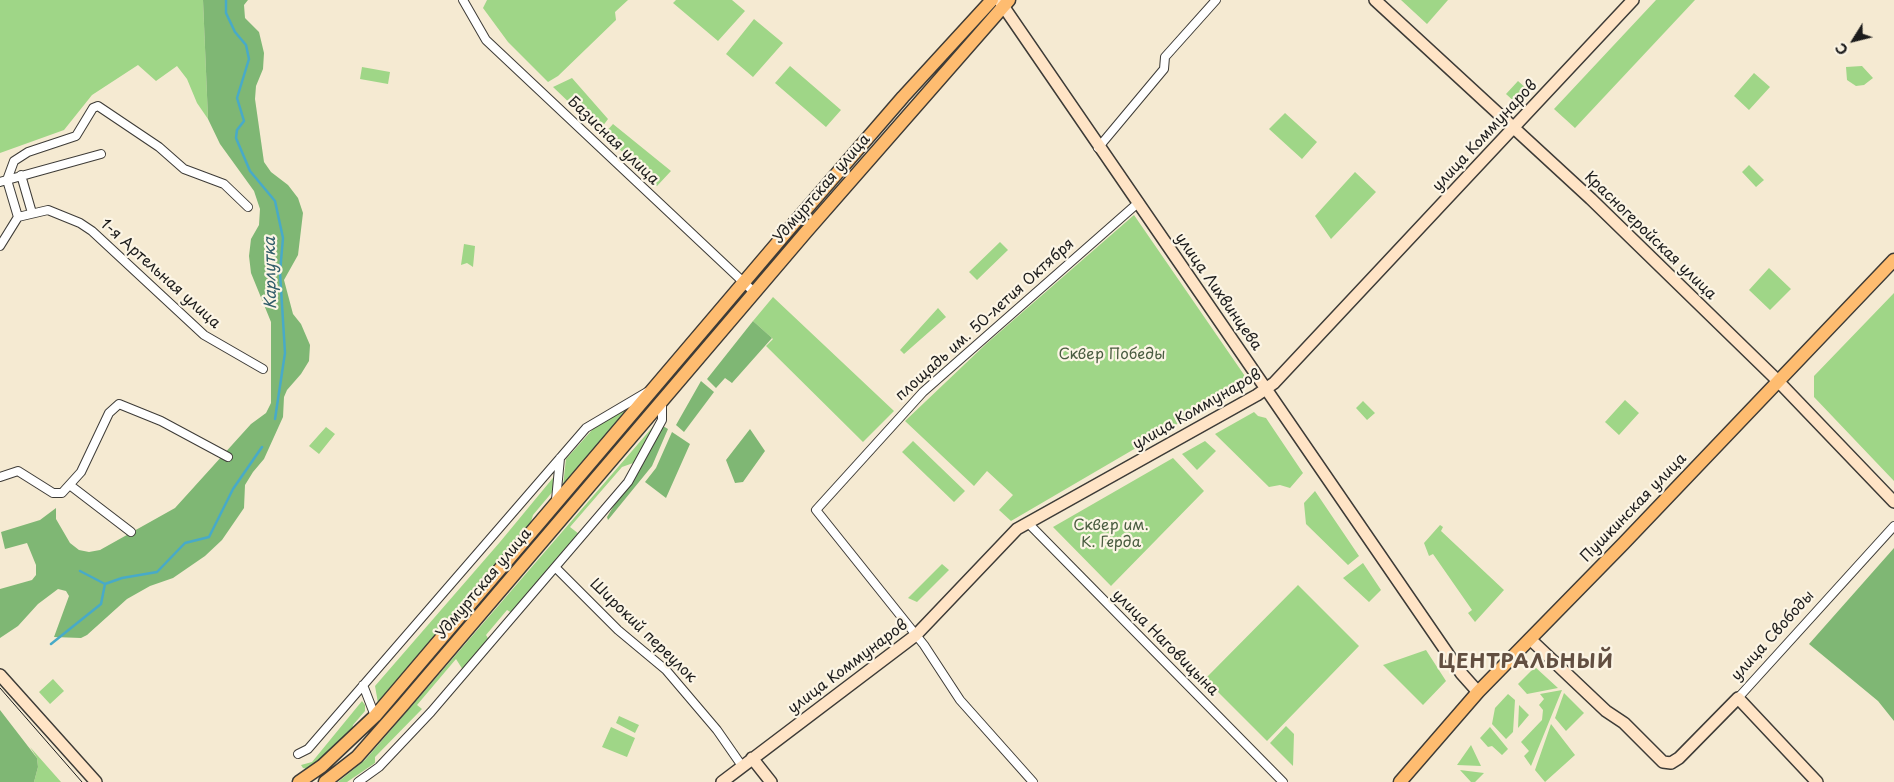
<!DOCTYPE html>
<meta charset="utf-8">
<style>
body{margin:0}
#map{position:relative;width:1894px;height:782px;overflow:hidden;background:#f5ead2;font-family:"Playpen Sans",sans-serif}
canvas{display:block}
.north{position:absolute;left:1829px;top:15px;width:50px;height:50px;-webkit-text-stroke:4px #fcf5e5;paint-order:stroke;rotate:234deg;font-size:14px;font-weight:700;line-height:20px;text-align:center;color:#1c1c1c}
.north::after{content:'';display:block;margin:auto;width:18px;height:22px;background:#1c1c1c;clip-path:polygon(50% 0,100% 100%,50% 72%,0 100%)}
</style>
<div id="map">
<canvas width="1894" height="782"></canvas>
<div class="north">С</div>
</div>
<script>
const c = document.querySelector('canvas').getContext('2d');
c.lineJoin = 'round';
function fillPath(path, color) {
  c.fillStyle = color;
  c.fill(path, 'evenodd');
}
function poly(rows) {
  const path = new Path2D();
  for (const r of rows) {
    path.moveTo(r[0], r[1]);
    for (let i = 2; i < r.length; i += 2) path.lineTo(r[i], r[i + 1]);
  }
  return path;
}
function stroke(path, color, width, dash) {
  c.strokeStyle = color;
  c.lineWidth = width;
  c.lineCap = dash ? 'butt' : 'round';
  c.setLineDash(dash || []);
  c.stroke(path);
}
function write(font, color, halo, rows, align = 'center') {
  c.font = font + ' "Playpen Sans",sans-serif';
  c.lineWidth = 4.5;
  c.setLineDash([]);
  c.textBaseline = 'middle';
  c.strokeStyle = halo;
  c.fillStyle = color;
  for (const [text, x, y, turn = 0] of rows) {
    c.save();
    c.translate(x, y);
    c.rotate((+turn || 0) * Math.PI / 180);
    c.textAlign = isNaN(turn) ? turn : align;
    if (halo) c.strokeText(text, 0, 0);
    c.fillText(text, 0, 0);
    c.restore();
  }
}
fillPath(poly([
 [0,0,203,0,208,119,197,103,187,79,177,66,156,81,138,65,92,95,64,130,0,153],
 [487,0,628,0,615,12,616,20,558,76,548,82,508,42,483,8],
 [676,0,732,0,745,11,718,41,673,3],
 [1401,0,1448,0,1427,24],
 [1656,0,1695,0,1575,128,1554,109],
 [754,19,783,43,753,77,726,54],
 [790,66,841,110,826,127,775,83],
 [1862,66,1873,78,1864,85,1856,86,1847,80,1846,67],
 [362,67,390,72,388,84,360,79],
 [1754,73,1770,87,1749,110,1734,96],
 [572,78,608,119,599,131,553,87],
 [1518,81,1529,91,1517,104,1506,94],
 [1285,113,1317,142,1302,159,1269,129],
 [613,124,671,171,657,186,604,134],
 [1749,165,1764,180,1756,187,1742,172],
 [1355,172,1376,192,1331,239,1315,216],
 [1134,215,1249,382,1011,521,999,510,1013,495,987,471,974,486,905,421,986,344],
 [1000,242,1008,250,977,280,969,272],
 [464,244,475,246,473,267,467,263,461,265],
 [1769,268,1791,289,1770,310,1749,290],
 [1894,293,1894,481,1814,397,1814,376],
 [773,297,894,411,863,442,766,346,773,339,753,321],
 [938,308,946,317,904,354,900,350],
 [1625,400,1639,413,1619,435,1605,422],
 [1363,401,1375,413,1367,420,1356,408],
 [631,404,563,486,566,459,593,429],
 [1254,412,1258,416,1266,418,1303,473,1290,488,1280,485,1269,487,1215,434],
 [657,422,636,462,622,467,570,527,579,534,512,613,507,610,486,635,489,640,463,670,456,659,417,705,422,709,375,757,375,763,347,782,338,782,365,760],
 [326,427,335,434,319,454,309,446],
 [913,441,965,491,954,502,902,452],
 [1205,441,1216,451,1197,470,1182,454],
 [1173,458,1204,491,1111,586,1053,527],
 [557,473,554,490,533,515,530,525,378,703,375,686,500,542],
 [1315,491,1359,556,1348,565,1306,524,1304,503],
 [1440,525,1443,527,1441,531,1504,590,1475,622,1468,613,1472,610,1433,554,1429,556,1424,543],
 [1363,563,1381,590,1369,602,1343,578],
 [942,564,949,570,917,602,908,598],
 [1298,585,1359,646,1267,741,1205,679],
 [1426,650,1446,681,1423,705,1383,665],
 [1535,667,1558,688,1527,694,1518,684],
 [53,679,64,691,50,704,39,692],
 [1562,690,1531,766,1524,756,1529,751,1521,742,1542,720,1543,710,1539,705,1544,699,1540,694],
 [1564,693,1584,713,1566,731,1555,718],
 [1508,694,1515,700,1513,732,1506,739,1492,724,1495,708],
 [362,701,365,705,365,711,353,725,351,735,327,756,307,769,303,768,301,765,312,762],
 [1519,705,1529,715,1518,728],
 [619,716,639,725,635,733,616,723],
 [1551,724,1575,755,1545,782,1535,770],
 [1286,726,1294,734,1293,766,1270,743],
 [611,727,635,738,627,757,602,747],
 [1490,727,1508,749,1502,755,1492,746,1488,747,1480,738],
 [1471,745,1481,766,1457,765],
 [30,747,61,782,34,782,38,767,37,758],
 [1460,770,1484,773,1475,782,1471,782]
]), '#9fd687');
fillPath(poly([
 [203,0,248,0,244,5,245,18,259,32,264,53,263,69,256,86,255,99,264,162,271,172,288,185,298,198,303,213,298,255,284,280,293,314,301,324,310,345,309,361,301,374,287,390,284,397,283,417,264,459,253,472,245,485,244,508,222,540,205,556,173,578,150,586,127,599,87,635,81,638,54,637,69,596,66,591,58,589,38,604,18,626,0,638,0,589,32,580,36,575,36,565,27,543,5,549,1,532,40,520,56,508,56,519,70,543,79,550,89,552,100,550,175,508,251,424,266,413,271,403,271,322,251,273,249,256,251,239,259,225,260,209,254,191,220,144,208,119],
 [753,321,772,338,732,383,725,378,716,388,707,379],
 [701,381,714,392,684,432,676,425],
 [663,426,668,429,652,466,608,520,607,517],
 [750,429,765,451,743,482,735,483,726,460],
 [672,432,690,444,666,498,645,482,656,468],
 [1894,548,1894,721,1878,701,1809,644],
 [0,710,37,758,38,767,34,782,0,782]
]), '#7fb774');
stroke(poly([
 [226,0,226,13,235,32,246,45,249,59,237,98,244,121,237,130,236,138,250,171,275,201,283,238,280,272,285,353,275,419],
 [80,571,105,584],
 [51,644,101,604,105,584,122,578,157,572,185,543,209,537,233,489,262,447]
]), '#48aac8', 2.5);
const street = poly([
 [463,0,486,40,755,293],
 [1098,148,1164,69,1165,57,1216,0],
 [21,175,32,213],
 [0,182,101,154],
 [248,207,224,184,184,169,159,147,98,106,93,108,76,136,28,152,14,161,7,180,18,217,48,210,80,223,92,231,204,335,263,369],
 [0,246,18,217],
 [0,477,18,471,53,493,62,493,81,472,109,413,119,404,161,421,228,457],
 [71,486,131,532],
 [556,500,560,458],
 [1028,523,1283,782],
 [556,568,618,630,666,670,717,730,742,766],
 [363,685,375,716],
 [1738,698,1894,526],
 [298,754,308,749,586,428,647,392],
 [358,782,379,767,431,712,628,482,662,420,662,402],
 [1033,782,960,700,924,645,816,510,923,392,1139,202]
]);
const secondary = poly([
 [999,0,1461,673,1478,692],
 [1375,0,1591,199,1777,380,1894,502],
 [1530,639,1606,711,1624,723,1663,762,1671,763,1679,758,1738,698,1817,782],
 [0,675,96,782],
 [752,758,771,782],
 [722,782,916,635,1017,529,1257,395,1274,383,1633,0]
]);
const primary = poly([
 [299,782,322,766,375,716,795,222,903,97,992,0],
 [325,782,357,757,402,706,806,232,1009,0],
 [1400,782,1478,692,1623,544,1894,260]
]);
stroke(street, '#3d3b37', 10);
stroke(secondary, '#3d3b37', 14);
stroke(primary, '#3d3b37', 15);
stroke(street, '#fff', 8);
stroke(secondary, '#ffe4c6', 11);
stroke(primary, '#febc70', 12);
stroke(poly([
 [0,688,82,782]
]), '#1c1c1c', 1);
write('15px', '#1c1c1c', '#fcf5e5', [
 ["улица Коммунаров",1485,136,-47],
 ["Базисная улица",613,141,44],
 ["Удмуртская улица",822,189,-49],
 ["Красногеройская улица",1650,236,44],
 ["1-я Артельная улица",160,274,42],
 ["улица Лихвинцева",1218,292,55],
 ["площадь им. 50-летия Октября",985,320,-42],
 ["улица Коммунаров",1197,410,-30],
 ["Пушкинская улица",1634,508,-46],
 ["Удмуртская улица",484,584,-50],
 ["Широкий переулок",643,631,44],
 ["улица Свободы",1773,636,-48],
 ["улица Наговицына",1165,643,45],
 ["улица Коммунаров",848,667,-37]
]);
write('15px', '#4a5d41', '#fcf5e5', [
 ["Сквер Победы",1112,355],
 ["Сквер им.",1111,526],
 ["К. Герда",1111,543]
]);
write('italic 16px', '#305c69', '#fcf5e5', [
 ["Карлутка",271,273,-91]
]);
c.letterSpacing = '1px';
write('bold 20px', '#624f41', '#fcf5e5', [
 ["ЦЕНТРАЛЬНЫЙ",1526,662]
]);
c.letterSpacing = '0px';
</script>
